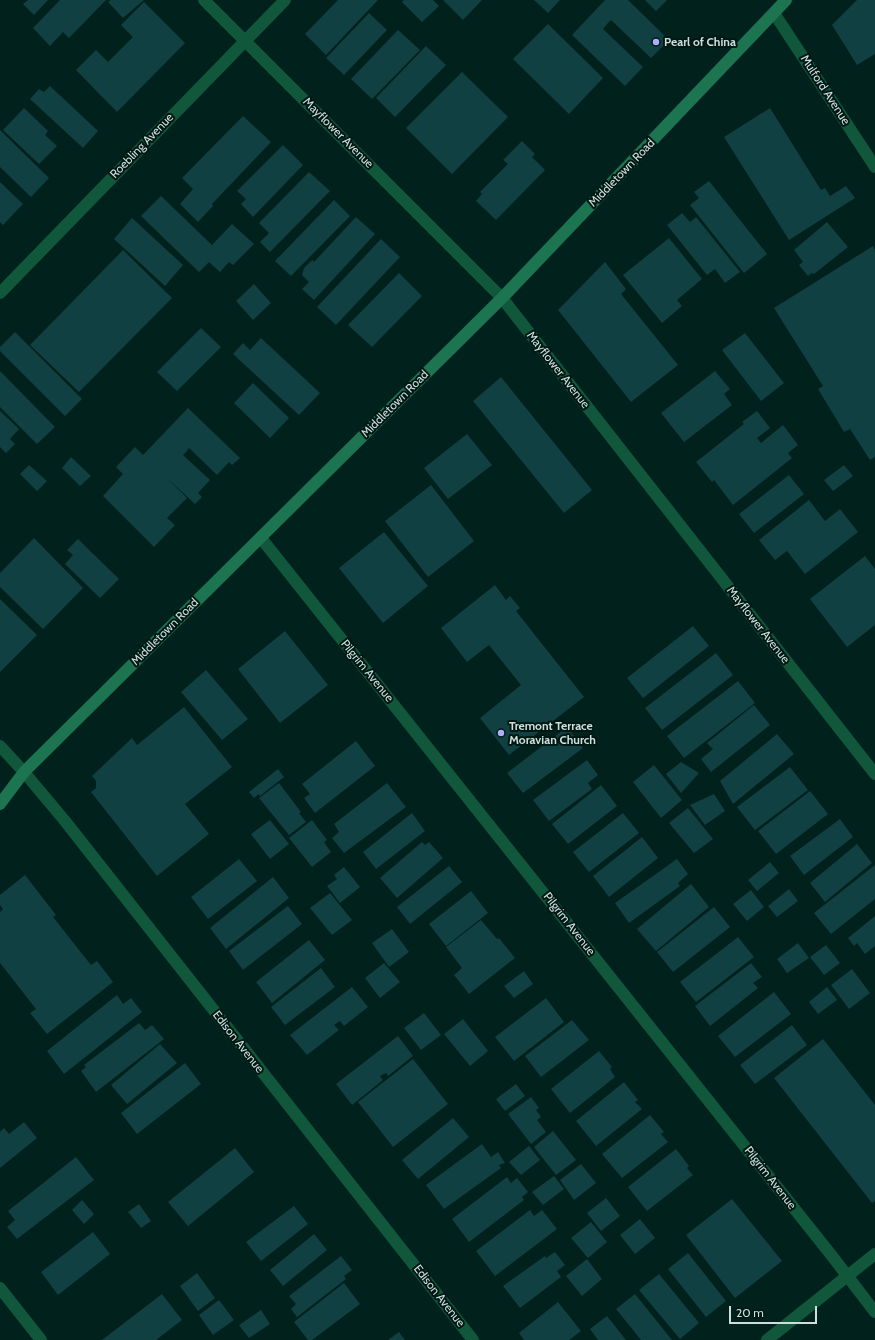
<!DOCTYPE html>
<style>
body{margin:0}
#map{position:relative;width:875px;height:1340px;overflow:hidden;background:#01211d;font-family:Cabin,sans-serif}
canvas{display:block}
.scale{position:absolute;left:729px;top:1306px;width:88px;height:18px;box-sizing:border-box;border:2px solid #cedfdb;border-top:0;padding-left:5px;font-size:12px;line-height:14px;white-space:nowrap;color:#cedfdb;-webkit-text-stroke:3px #001813;paint-order:stroke}
</style>
<div id="map">
<canvas width="875" height="1340"></canvas>
<div class="scale">20 m</div>
</div>
<script>
const c = document.querySelector('canvas').getContext('2d');
c.lineJoin = 'round';
function fillPath(path, color) {
  c.fillStyle = color;
  c.fill(path, 'evenodd');
}
function poly(rows) {
  const path = new Path2D();
  for (const r of rows) {
    path.moveTo(r[0], r[1]);
    for (let i = 2; i < r.length; i += 2) path.lineTo(r[i], r[i + 1]);
  }
  return path;
}
function stroke(path, color, width, dash) {
  c.strokeStyle = color;
  c.lineWidth = width;
  c.lineCap = dash ? 'butt' : 'round';
  c.setLineDash(dash || []);
  c.stroke(path);
}
function write(font, color, halo, rows, align = 'center') {
  c.font = font + ' Cabin,sans-serif';
  c.lineWidth = 4;
  c.setLineDash([]);
  c.textBaseline = 'middle';
  c.strokeStyle = halo;
  c.fillStyle = color;
  for (const [text, x, y, turn = 0] of rows) {
    c.save();
    c.translate(x, y);
    c.rotate((+turn || 0) * Math.PI / 180);
    c.textAlign = isNaN(turn) ? turn : align;
    if (halo) c.strokeText(text, 0, 0);
    c.fillText(text, 0, 0);
    c.restore();
  }
}
fillPath(poly([
 [28,0,48,0,34,15,23,4],
 [60,0,106,0,69,38,63,32,50,46,33,28],
 [111,0,144,0,123,18,108,2],
 [338,0,378,0,326,55,305,34],
 [404,0,433,0,439,6,422,22,402,2],
 [443,0,482,0,463,20],
 [534,0,560,0,548,13],
 [605,0,628,0,669,40,651,58,611,20,607,24,603,29,643,67,625,86,572,35],
 [645,0,667,0,656,11],
 [857,0,875,0,875,54,857,65,832,25],
 [144,2,185,43,117,112,76,70,96,50,108,62,133,37,121,25],
 [369,13,387,30,344,75,326,58],
 [548,24,603,78,569,114,513,59],
 [398,30,420,50,372,99,351,79],
 [426,46,446,65,395,117,376,98],
 [462,72,508,117,452,174,406,128],
 [50,86,98,131,83,148,30,99,39,89,44,92],
 [24,108,48,131,45,135,57,146,39,164,3,130],
 [770,108,821,190,825,188,830,196,846,186,855,198,789,240,724,137],
 [243,116,271,142,212,204,213,206,198,222,180,204,193,189,182,178],
 [0,130,49,178,31,197,0,167],
 [522,141,535,154,532,157,545,170,496,220,476,201,482,194,480,192,508,164,503,160],
 [283,145,303,165,253,217,241,204,246,199,237,191],
 [309,172,330,191,270,252,260,242,269,233,259,223],
 [709,181,767,254,744,273,690,205,699,198,694,192],
 [0,182,23,204,3,225,0,222],
 [161,196,212,245,232,224,254,244,233,265,229,262,220,272,209,262,199,272,141,216],
 [334,200,350,216,291,276,275,261],
 [682,213,690,222,696,217,740,272,725,283,715,269,707,275,667,225],
 [356,217,375,234,314,300,302,289,309,282,302,275,304,268,310,262,313,260,314,262],
 [132,218,183,265,165,286,114,239],
 [827,222,848,247,814,274,812,273,808,276,799,265,803,262,794,250],
 [669,238,702,279,677,300,682,306,662,323,623,275],
 [381,239,400,257,336,325,317,307],
 [873,246,875,250,875,457,870,460,850,429,844,432,818,389,823,386,774,308],
 [123,250,172,298,79,392,30,345],
 [605,262,626,289,621,294,678,365,631,402,558,310],
 [399,273,422,296,372,347,348,325],
 [254,284,271,303,253,320,236,301],
 [201,328,221,347,177,391,157,372],
 [15,332,82,399,65,416,0,351,0,347],
 [745,333,784,383,761,401,722,350],
 [261,338,320,393,299,415,233,354,243,343,250,350],
 [0,371,55,427,37,444,0,407],
 [715,371,730,389,724,394,732,405,684,442,661,413],
 [501,377,592,490,564,513,473,401],
 [253,383,289,418,270,438,234,403],
 [188,408,240,458,232,465,229,462,217,475,189,448,186,452,183,455,210,480,198,493,202,497,195,504,165,476,187,498,167,518,175,525,154,547,103,496,123,474,116,467,135,447,143,455],
 [0,411,19,429,10,439,15,444,6,453,0,447],
 [757,411,770,428,757,438,761,443,783,425,798,445,788,453,792,458,733,505,714,480,712,482,696,462,744,424,742,422],
 [467,434,492,465,448,499,424,468],
 [71,457,91,476,80,486,62,468],
 [29,465,47,481,37,491,20,474],
 [844,465,853,476,833,491,824,480],
 [789,475,804,494,754,533,739,514],
 [431,485,474,541,428,577,385,521],
 [809,500,825,521,840,509,858,532,805,574,787,551,775,560,759,540],
 [384,532,428,586,383,623,339,568],
 [34,538,83,588,43,629,0,587,0,573],
 [78,539,119,579,100,598,65,564,73,555,67,550],
 [865,556,875,569,875,625,847,647,810,599],
 [495,585,506,600,510,596,520,608,516,611,584,697,509,755,480,718,521,685,489,645,467,662,441,628],
 [0,599,37,635,0,672],
 [693,626,709,646,643,698,627,678],
 [285,631,328,685,280,723,238,669],
 [716,653,733,675,662,730,645,708],
 [206,670,248,719,222,740,181,692],
 [738,681,755,703,684,758,667,736],
 [754,705,770,725,711,772,701,759,713,749,707,743],
 [184,707,232,767,185,804,209,834,157,876,91,792,96,788,96,781,92,776,132,738,137,745],
 [567,727,583,748,523,793,507,773],
 [777,734,794,754,733,804,720,781],
 [356,741,375,766,315,813,304,798,310,794,302,784],
 [587,760,598,775,588,783,592,789,549,821,533,800],
 [681,762,699,773,681,793,666,774],
 [654,765,682,800,661,818,633,782],
 [790,767,808,790,755,830,737,807],
 [278,769,284,777,260,796,259,794,254,798,249,792],
 [279,783,301,812,299,813,306,822,289,835,259,798],
 [387,783,406,807,344,853,332,838,339,832,334,824],
 [601,785,617,806,568,844,552,824],
 [810,791,828,814,776,854,758,831],
 [714,794,725,811,705,825,690,805],
 [688,808,713,839,694,853,669,823],
 [412,813,425,831,376,869,363,852],
 [623,813,639,833,589,872,573,852],
 [840,819,853,837,804,875,790,856],
 [270,820,289,844,270,859,251,834],
 [312,820,327,840,324,842,331,852,312,867,289,838],
 [642,837,658,858,609,897,593,876],
 [422,842,425,845,429,842,443,858,397,898,380,878],
 [857,844,872,863,825,902,810,883],
 [239,859,257,881,208,919,191,897],
 [677,859,688,874,678,883,680,886,629,923,615,903],
 [770,862,779,873,757,891,748,880],
 [875,865,875,899,831,934,814,913],
 [449,866,462,882,410,924,397,907],
 [344,867,360,887,340,903,327,886,337,879,334,875],
 [25,875,56,915,53,917,91,965,97,961,113,982,47,1034,30,1013,36,1009,0,963,0,912,3,909,0,905,0,895],
 [273,877,289,898,226,949,210,928],
 [691,884,709,907,656,951,637,929],
 [789,889,798,901,777,917,768,906],
 [751,890,764,907,747,921,733,904],
 [471,891,488,913,446,946,429,924],
 [330,893,352,920,332,935,310,908],
 [288,906,302,924,243,970,229,951],
 [714,907,730,927,673,972,657,952],
 [875,916,875,946,865,954,857,943,854,946,848,938],
 [481,920,497,939,499,938,515,958,469,994,454,975,462,968,446,947],
 [392,929,409,952,389,967,372,943],
 [738,937,754,957,696,1002,680,982],
 [309,940,325,960,272,1003,256,982],
 [798,943,809,958,787,973,777,959],
 [826,945,840,963,824,975,810,957],
 [384,963,400,982,380,998,365,978],
 [751,963,762,977,753,983,758,988,710,1026,695,1006],
 [321,968,335,987,285,1025,271,1007],
 [852,969,870,993,849,1009,831,985],
 [524,971,533,984,514,998,504,986],
 [352,987,368,1007,344,1026,340,1021,334,1025,339,1030,307,1055,290,1035],
 [827,987,837,1000,818,1014,809,1002],
 [774,992,791,1014,735,1057,718,1036],
 [117,995,123,1004,131,998,142,1012,64,1074,47,1051],
 [546,998,564,1022,514,1061,495,1037],
 [424,1013,441,1035,421,1050,404,1028],
 [463,1019,488,1051,470,1066,444,1034],
 [572,1020,589,1040,541,1077,525,1056],
 [139,1023,145,1030,152,1025,164,1039,96,1092,81,1071,86,1067,84,1065],
 [792,1025,807,1045,755,1084,740,1065],
 [398,1036,413,1056,388,1076,386,1073,380,1076,383,1080,352,1105,336,1084],
 [823,1039,875,1105,875,1201,872,1203,774,1078],
 [160,1044,177,1063,127,1104,111,1085],
 [599,1051,612,1067,610,1069,615,1077,570,1113,551,1089],
 [413,1059,448,1104,393,1147,358,1102],
 [185,1063,201,1084,137,1134,121,1113],
 [624,1082,638,1100,635,1102,642,1109,596,1146,576,1121],
 [516,1084,525,1096,505,1111,496,1099],
 [531,1097,539,1108,536,1110,541,1117,537,1120,546,1132,531,1144,508,1114],
 [650,1115,664,1132,661,1134,668,1142,622,1178,602,1154],
 [453,1118,469,1137,418,1179,402,1160],
 [24,1122,37,1138,0,1168,0,1132,4,1128,9,1134],
 [553,1131,576,1160,556,1175,534,1147],
 [482,1144,491,1157,498,1152,505,1163,499,1165,501,1168,444,1209,426,1185],
 [529,1146,540,1160,521,1175,509,1162],
 [235,1148,254,1172,188,1226,168,1202],
 [676,1149,689,1166,687,1168,693,1175,647,1211,628,1187],
 [76,1157,94,1180,17,1239,7,1227,15,1220,8,1211],
 [581,1164,596,1183,574,1200,560,1180],
 [554,1176,564,1189,543,1205,532,1192],
 [507,1177,511,1183,517,1178,528,1192,522,1197,524,1200,469,1242,452,1219],
 [606,1198,620,1216,601,1231,587,1213],
 [732,1199,782,1261,735,1298,686,1235],
 [82,1200,94,1214,84,1224,72,1210],
 [139,1204,151,1221,141,1228,128,1212],
 [294,1206,308,1224,261,1261,246,1242],
 [530,1210,534,1216,542,1210,557,1229,495,1276,476,1251],
 [640,1219,655,1238,635,1254,620,1235],
 [591,1222,607,1242,588,1258,571,1238],
 [93,1232,110,1254,58,1295,41,1272],
 [314,1234,327,1250,283,1286,270,1270],
 [555,1252,565,1265,557,1271,561,1277,520,1308,503,1286,545,1256,546,1258],
 [688,1253,726,1301,706,1317,668,1269],
 [341,1256,352,1270,344,1276,346,1279,297,1317,291,1309,296,1304,289,1296],
 [587,1259,602,1279,582,1296,566,1276],
 [197,1273,215,1298,198,1311,180,1286],
 [659,1274,699,1323,680,1339,639,1290],
 [344,1283,360,1304,312,1340,308,1340,294,1322],
 [162,1294,182,1320,156,1340,102,1340],
 [635,1294,672,1340,641,1340,616,1309],
 [219,1300,234,1320,213,1335,199,1315],
 [558,1302,581,1331,569,1340,524,1340,519,1333],
 [261,1310,270,1324,249,1338,239,1325],
 [607,1316,626,1340,598,1340,590,1329],
 [399,1332,405,1340,388,1340]
]), '#114043');
stroke(poly([
 [204,0,502,298,875,774],
 [774,13,875,167],
 [0,293,285,0],
 [261,538,832,1256,875,1312],
 [0,746,24,772,65,821,473,1340],
 [0,1288,41,1340],
 [767,1340,875,1254]
]), '#11573b', 12);
stroke(poly([
 [0,804,24,772,502,298,786,0]
]), '#1d7451', 12);
for (const [x, y, r, color] of [
 [656,42,4,"#adaffb"],
 [501,733,4,"#adaffb"]
]) {
  const dot = new Path2D();
  dot.arc(x, y, r, 0, 2 * Math.PI);
  c.fillStyle = color;
  c.fill(dot);
  stroke(dot, '#001813', 1.5);
}
write('bold 12px', '#cedfdb', '#001813', [
 ["Pearl of China",664,42],
 ["Tremont Terrace",509,726],
 ["Moravian Church",509,740]
], 'left');
write('12px', '#cedfdb', '#001813', [
 ["Mulford Avenue",825,90,57],
 ["Mayflower Avenue",338,133,45],
 ["Roebling Avenue",142,146,-46],
 ["Middletown Road",622,173,-46],
 ["Mayflower Avenue",558,370,52],
 ["Middletown Road",395,404,-45],
 ["Mayflower Avenue",758,625,52],
 ["Middletown Road",165,632,-45],
 ["Pilgrim Avenue",367,671,51],
 ["Pilgrim Avenue",569,924,52],
 ["Edison Avenue",238,1042,52],
 ["Pilgrim Avenue",770,1178,52],
 ["Edison Avenue",439,1296,52]
]);
</script>
